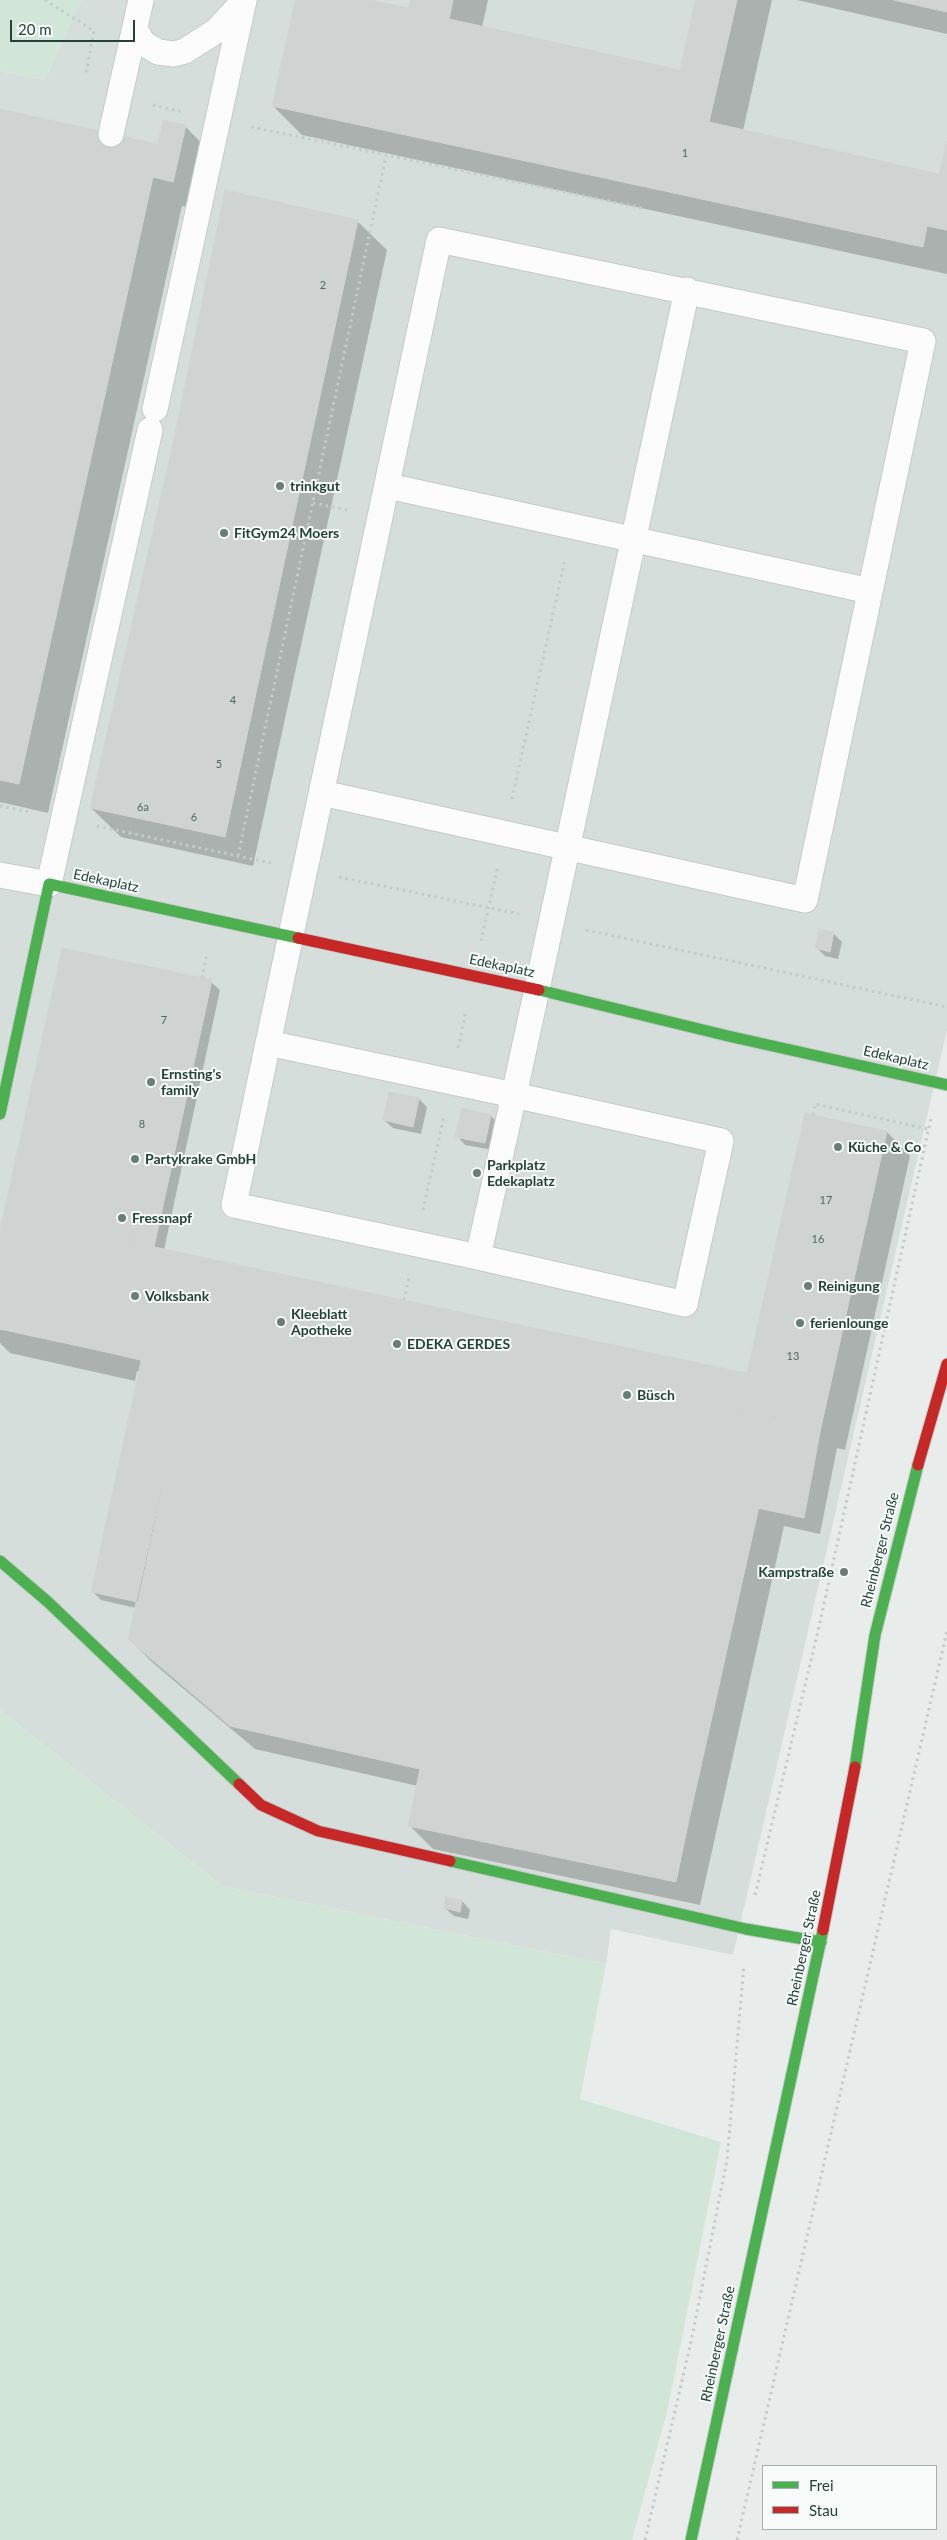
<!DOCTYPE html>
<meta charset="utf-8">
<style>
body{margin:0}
#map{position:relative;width:947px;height:2540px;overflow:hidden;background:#e8edeb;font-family:Lato,sans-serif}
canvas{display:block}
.legend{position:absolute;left:762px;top:2465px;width:175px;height:65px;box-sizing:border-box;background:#f7fbf9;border:1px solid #a3b1ad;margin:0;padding:6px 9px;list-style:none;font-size:15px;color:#24423a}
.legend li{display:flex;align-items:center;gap:10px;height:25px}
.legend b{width:25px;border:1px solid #a3b1ad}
.scale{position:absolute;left:10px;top:20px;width:125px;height:22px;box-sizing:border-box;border:2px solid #24423a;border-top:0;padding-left:6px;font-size:15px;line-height:18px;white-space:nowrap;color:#24423a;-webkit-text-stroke:4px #f7fbf9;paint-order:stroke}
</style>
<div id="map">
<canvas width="947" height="2540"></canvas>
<ul class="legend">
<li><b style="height:6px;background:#4caf50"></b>Frei</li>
<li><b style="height:6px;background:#c62828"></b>Stau</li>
</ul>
<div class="scale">20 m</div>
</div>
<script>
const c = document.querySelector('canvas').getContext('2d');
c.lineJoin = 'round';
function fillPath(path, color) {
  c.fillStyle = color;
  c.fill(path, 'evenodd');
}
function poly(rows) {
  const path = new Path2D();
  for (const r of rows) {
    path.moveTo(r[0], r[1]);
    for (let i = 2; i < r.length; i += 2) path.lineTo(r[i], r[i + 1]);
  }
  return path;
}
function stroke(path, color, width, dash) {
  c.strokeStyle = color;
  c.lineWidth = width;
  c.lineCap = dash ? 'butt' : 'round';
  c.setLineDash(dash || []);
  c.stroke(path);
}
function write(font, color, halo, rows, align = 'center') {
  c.font = font + ' Lato,sans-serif';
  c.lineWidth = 4;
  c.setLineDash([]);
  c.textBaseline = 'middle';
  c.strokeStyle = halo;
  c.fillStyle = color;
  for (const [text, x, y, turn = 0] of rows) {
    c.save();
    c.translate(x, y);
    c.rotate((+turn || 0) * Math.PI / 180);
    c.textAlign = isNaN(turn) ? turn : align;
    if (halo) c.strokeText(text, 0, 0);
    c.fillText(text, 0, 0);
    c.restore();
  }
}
fillPath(poly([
 [81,0,947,0,947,1030,733,1955,611,1929,606,1964,222,1886,0,1710,0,71,45,80]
]), '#d6dedb');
fillPath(poly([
 [0,0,81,0,45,80,0,71],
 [0,1710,222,1886,606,1964,580,2099,721,2142,668,2408,632,2540,0,2540]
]), '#d1e6d8');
fillPath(poly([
 [296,0,366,0,409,9,411,0,488,0,482,27,681,71,696,0,772,0,743,131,940,176,947,146,947,274,302,135,273,106],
 [797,0,947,0,947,34],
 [0,110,159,145,185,126,214,156,202,210,182,206,48,813,0,802],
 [357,221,387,250,253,866,121,837,91,808],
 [834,934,842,942,838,959,825,956,817,948],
 [188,977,211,982,220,990,164,1250,748,1375,806,1115,887,1132,910,1156,845,1450,837,1448,820,1534,784,1526,700,1905,433,1849,410,1826,418,1786,255,1749,153,1663,129,1639,136,1608,101,1600,93,1592,140,1372,137,1371,135,1381,10,1353,0,1343,0,1235],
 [419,1099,427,1107,421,1134,393,1128,384,1120],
 [463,1110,491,1116,499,1124,493,1150,465,1145,457,1136],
 [462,1901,470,1910,468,1919,454,1916,445,1908]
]), '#0003');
const building = poly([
 [295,0,372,0,408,8,410,0,453,0,449,19,680,70,695,0,737,0,709,122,939,174,947,141,947,230,927,226,923,247,272,106,295,0],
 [894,0,947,0,947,12,894,0],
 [0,109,158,144,163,120,186,125,173,182,153,177,19,784,0,780,0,109],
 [225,190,358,220,225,837,90,808,175,434,225,190],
 [819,929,834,932,830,952,815,948,819,929],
 [62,948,189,975,106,1352,0,1329,0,1229,62,948],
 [189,975,212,980,154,1247,131,1242,189,975],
 [389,1092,419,1098,413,1127,383,1120,389,1092],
 [462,1108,491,1115,485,1143,455,1137,462,1108],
 [805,1113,826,1118,769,1378,747,1373,805,1113],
 [826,1118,887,1131,821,1427,761,1414,826,1118],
 [131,1242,769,1378,761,1414,123,1278,131,1242],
 [123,1278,204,1295,187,1371,106,1352,123,1278],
 [204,1295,779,1417,688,1824,420,1769,230,1726,128,1639,204,1295],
 [141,1361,187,1371,138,1602,91,1592,141,1361],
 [779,1417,821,1427,804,1518,758,1508,779,1417],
 [420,1769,688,1824,676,1882,408,1826,420,1769],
 [446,1897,462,1900,460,1912,444,1908,446,1897]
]);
fillPath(building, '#cfd4d2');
stroke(building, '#d1d6d4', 1);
const lane = poly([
 [135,29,143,43,158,52,174,54,185,51,216,31,244,1],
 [111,134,141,0],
 [155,409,244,0],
 [388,486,870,591],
 [0,875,49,884,150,430],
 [268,1043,439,240,923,341,805,900,322,793],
 [478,1257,234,1205,268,1043,514,1095,721,1141,685,1304,478,1257,514,1095,537,989,687,290]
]);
const fast = poly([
 [539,990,728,1036,947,1085],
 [0,1114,49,884,298,938],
 [0,1561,48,1602,239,1784],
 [855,1767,875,1635,918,1465],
 [450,1861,746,1929,821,1942],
 [691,2540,823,1930]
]);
const jam = poly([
 [298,938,539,990],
 [918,1465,947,1364],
 [239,1784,261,1805,318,1831,450,1861],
 [823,1930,855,1767]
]);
stroke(lane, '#c5cac8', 27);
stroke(fast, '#c3cbc8', 13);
stroke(jam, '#c3cbc8', 13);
stroke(poly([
 [45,0,94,31,86,74],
 [153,105,183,112],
 [251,127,642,208],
 [313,503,347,510],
 [512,799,565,559],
 [0,806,29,812],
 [97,826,271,863],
 [238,856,386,156],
 [339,877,519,914],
 [586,930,947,1007],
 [481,941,498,866],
 [202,978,207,954],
 [458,1048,466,1010],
 [813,1115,815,1104,928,1129],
 [423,1210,444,1116],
 [404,1300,409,1277],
 [755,1895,818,1631,931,1118],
 [645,2540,691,2342,727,2160,744,1965],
 [737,2540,947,1631]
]), '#c3ccca', 3, [2.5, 4]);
stroke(lane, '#fcfcfc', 25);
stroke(fast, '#4caf50', 11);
stroke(jam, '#c62828', 11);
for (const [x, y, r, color] of [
 [280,486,5,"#697e78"],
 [224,533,5,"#697e78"],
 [151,1082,5,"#697e78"],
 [838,1147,5,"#697e78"],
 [135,1159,5,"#697e78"],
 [477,1173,5,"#697e78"],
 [122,1218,5,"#697e78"],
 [808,1286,5,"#697e78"],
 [135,1296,5,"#697e78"],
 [281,1322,5,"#697e78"],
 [800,1323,5,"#697e78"],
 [397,1344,5,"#697e78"],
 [627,1395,5,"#697e78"],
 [844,1572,5,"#697e78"]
]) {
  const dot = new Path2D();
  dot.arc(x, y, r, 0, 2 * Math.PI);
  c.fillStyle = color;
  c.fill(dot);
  stroke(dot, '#f7fbf9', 2);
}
write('11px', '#506761', null, [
 ["1",685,153],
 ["2",323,285],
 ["4",233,700],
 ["5",219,764],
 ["6a",143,807],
 ["6",194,817],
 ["7",164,1020],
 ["8",142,1124],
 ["17",826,1200],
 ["16",818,1239],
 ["13",793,1356]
]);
write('bold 14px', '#24423a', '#f7fbf9', [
 ["trinkgut",290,486],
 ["FitGym24 Moers",234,533],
 ["Ernsting's",161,1074],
 ["family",161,1090],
 ["Küche & Co",848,1147],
 ["Partykrake GmbH",145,1159],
 ["Parkplatz",487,1165],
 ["Edekaplatz",487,1181],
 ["Fressnapf",132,1218],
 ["Reinigung",818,1286],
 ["Volksbank",145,1296],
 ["Kleeblatt",291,1314],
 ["Apotheke",291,1330],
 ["ferienlounge",810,1323],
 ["EDEKA GERDES",407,1344],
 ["Büsch",637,1395],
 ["Kampstraße",834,1572,"right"]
], 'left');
write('14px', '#24423a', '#f7fbf9', [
 ["Edekaplatz",106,881,12],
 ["Edekaplatz",502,966,12],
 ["Edekaplatz",896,1058,13],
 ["Rheinberger Straße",880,1550,-76],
 ["Rheinberger Straße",804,1948,-78],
 ["Rheinberger Straße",718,2344,-78]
]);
</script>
